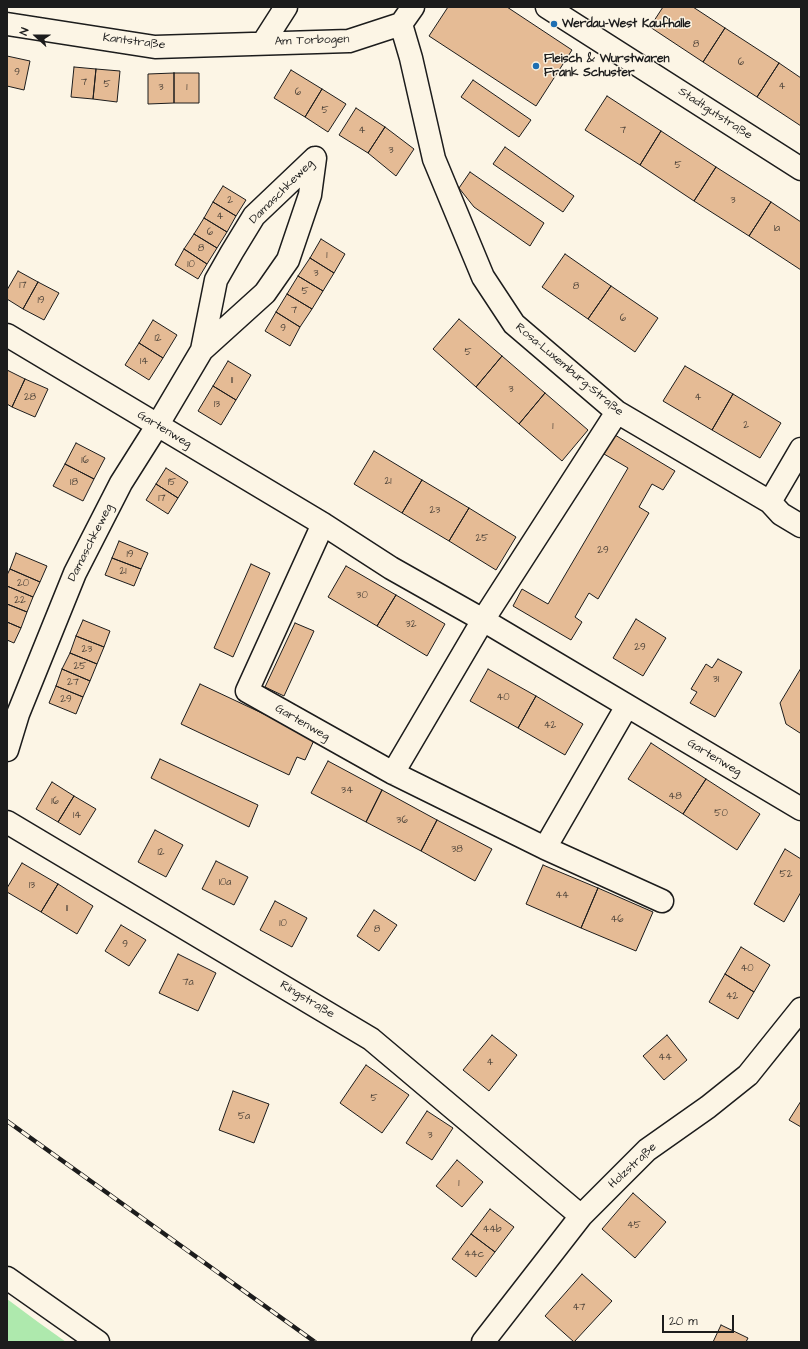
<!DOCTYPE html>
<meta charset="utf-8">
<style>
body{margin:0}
#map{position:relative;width:808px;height:1349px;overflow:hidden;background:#fcf5e5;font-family:"Architects Daughter",sans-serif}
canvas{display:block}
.frame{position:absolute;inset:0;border:8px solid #1c1c1c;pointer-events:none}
.north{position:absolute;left:16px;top:16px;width:40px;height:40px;-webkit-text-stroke:3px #fcf5e5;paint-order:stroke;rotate:291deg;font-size:11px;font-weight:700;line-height:16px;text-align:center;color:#1c1c1c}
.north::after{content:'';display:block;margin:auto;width:14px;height:18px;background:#1c1c1c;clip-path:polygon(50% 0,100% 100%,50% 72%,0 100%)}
.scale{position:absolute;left:662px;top:1315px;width:72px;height:18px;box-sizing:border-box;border:2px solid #1c1c1c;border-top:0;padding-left:5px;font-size:12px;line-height:14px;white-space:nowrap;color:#1c1c1c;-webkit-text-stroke:3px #fcf5e5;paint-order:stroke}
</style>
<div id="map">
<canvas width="808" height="1349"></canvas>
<div class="frame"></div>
<div class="north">N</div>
<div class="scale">20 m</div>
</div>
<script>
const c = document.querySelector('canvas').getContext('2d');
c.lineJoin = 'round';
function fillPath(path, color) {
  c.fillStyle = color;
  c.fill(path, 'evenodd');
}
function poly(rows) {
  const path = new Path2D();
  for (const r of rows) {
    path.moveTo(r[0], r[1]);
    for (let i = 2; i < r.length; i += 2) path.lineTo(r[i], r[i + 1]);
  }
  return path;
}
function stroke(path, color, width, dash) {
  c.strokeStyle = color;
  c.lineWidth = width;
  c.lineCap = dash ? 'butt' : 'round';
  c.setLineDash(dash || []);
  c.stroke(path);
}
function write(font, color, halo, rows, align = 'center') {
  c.font = font + ' "Architects Daughter",sans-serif';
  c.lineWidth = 3;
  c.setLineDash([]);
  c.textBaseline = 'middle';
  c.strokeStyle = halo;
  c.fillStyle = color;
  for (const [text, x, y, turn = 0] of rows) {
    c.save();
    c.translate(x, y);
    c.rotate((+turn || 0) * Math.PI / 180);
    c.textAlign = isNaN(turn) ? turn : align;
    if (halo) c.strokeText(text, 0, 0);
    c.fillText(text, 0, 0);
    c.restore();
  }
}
fillPath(poly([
 [7,1299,38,1322,66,1342,7,1342]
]), '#aee9ad');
const building = poly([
 [448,7,507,7,572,50,536,106,429,36,448,7],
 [663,7,693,7,725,28,703,62,650,27,663,7],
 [725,28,779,63,757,97,703,62,725,28],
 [7,56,30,61,24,90,7,86,7,56],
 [779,63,801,78,801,126,757,97,779,63],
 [74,67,96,69,93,99,71,97,74,67],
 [96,69,120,71,117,102,93,99,96,69],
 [291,70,322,89,305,117,274,98,291,70],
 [174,73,174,103,148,104,148,74,174,73],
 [174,73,199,73,199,103,174,103,174,73],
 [473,80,531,120,519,137,461,97,473,80],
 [322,89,346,104,328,132,305,117,322,89],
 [607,96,661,131,640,165,585,130,607,96],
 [356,108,385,127,368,153,339,135,356,108],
 [385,127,414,149,396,176,368,153,385,127],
 [661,131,716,167,694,201,640,165,661,131],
 [505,147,574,196,563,212,493,164,505,147],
 [716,167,771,202,749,236,694,201,716,167],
 [470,172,544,223,530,246,474,207,459,188,470,172],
 [223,186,246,200,236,216,213,202,223,186],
 [213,202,236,216,227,232,204,218,213,202],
 [771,202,801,222,801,270,749,236,771,202],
 [204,218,227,232,217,248,194,234,204,218],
 [194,234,217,248,207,264,184,249,194,234],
 [321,239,345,254,334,273,310,258,321,239],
 [184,249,207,264,198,279,175,265,184,249],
 [565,254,611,286,588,319,542,287,565,254],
 [310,258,334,273,323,291,298,276,310,258],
 [18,271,38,282,23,309,7,299,7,290,18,271],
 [298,276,323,291,312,309,287,294,298,276],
 [38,282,59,293,44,320,23,309,38,282],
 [611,286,658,318,635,352,588,319,611,286],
 [287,294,312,309,300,327,276,312,287,294],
 [276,312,300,327,290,346,265,331,276,312],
 [459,319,502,356,476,387,433,349,459,319],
 [153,320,177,335,163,358,139,343,153,320],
 [139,343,163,358,149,380,125,365,139,343],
 [502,356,545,393,519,424,476,387,502,356],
 [228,361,251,375,236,400,213,386,228,361],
 [685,366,733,394,712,430,663,401,685,366],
 [7,370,25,379,12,407,7,404,7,370],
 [25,379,48,389,35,417,12,407,25,379],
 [213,386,236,400,221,425,198,411,213,386],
 [545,393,588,430,562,461,519,424,545,393],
 [733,394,781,423,760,458,712,430,733,394],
 [615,435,675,471,663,490,652,484,639,507,649,513,598,599,589,593,575,617,582,622,571,640,513,606,522,589,548,604,628,468,604,454,615,435],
 [76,443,105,458,94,479,65,464,76,443],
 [374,451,422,480,402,513,354,484,374,451],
 [65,464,94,479,83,501,53,486,65,464],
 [166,468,188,482,178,498,156,484,166,468],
 [422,480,469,508,449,541,402,513,422,480],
 [156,484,178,498,168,514,146,500,156,484],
 [469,508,516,537,496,570,449,541,469,508],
 [119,541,148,553,141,569,112,558,119,541],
 [16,553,47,566,40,582,10,569,16,553],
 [112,558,141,569,134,586,105,575,112,558],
 [251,564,270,573,233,657,214,648,251,564],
 [346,566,396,595,377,626,328,597,346,566],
 [10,569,40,582,33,597,7,586,7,575,10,569],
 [7,586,33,597,27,612,7,604,7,586],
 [396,595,445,624,427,656,377,626,396,595],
 [7,604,27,612,21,628,7,622,7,604],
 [636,619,666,638,643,676,613,658,636,619],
 [83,620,110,631,104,647,76,636,83,620],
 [7,622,21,628,14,643,7,640,7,622],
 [295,623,314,631,284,696,265,687,295,623],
 [76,636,104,647,97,664,70,653,76,636],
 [70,653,97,664,90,681,62,669,70,653],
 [718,659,742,672,715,717,690,703,697,692,691,689,706,664,712,668,718,659],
 [801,668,801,733,800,733,786,724,780,703,801,668],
 [62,669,90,681,83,697,56,686,62,669],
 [488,669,536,696,518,728,470,701,488,669],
 [200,684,315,738,305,760,297,757,289,775,181,724,200,684],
 [56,686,83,697,76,714,49,703,56,686],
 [536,696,583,724,565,755,518,728,536,696],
 [651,743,706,779,683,814,628,779,651,743],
 [160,759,258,805,249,827,151,778,160,759],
 [328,761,382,790,366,822,311,793,328,761],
 [706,779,760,814,737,850,683,814,706,779],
 [52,782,74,796,58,822,36,809,52,782],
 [382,790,437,820,421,851,366,822,382,790],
 [74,796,96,809,80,835,58,822,74,796],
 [437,820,492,849,475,881,421,851,437,820],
 [155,830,183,845,166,877,138,862,155,830],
 [785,849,801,859,801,892,784,922,754,904,785,849],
 [216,861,248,877,234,905,202,889,216,861],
 [22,863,58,884,41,912,7,892,7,888,22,863],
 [543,865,598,888,581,928,526,904,543,865],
 [58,884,93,906,77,934,41,912,58,884],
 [598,888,653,912,636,951,581,928,598,888],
 [275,901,307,918,292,947,260,930,275,901],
 [374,910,397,925,379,951,357,936,374,910],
 [121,925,146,940,129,966,105,951,121,925],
 [741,947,770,965,754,992,725,974,741,947],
 [178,954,216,973,198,1011,159,993,178,954],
 [725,974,754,992,738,1019,709,1002,725,974],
 [492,1035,517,1055,489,1091,463,1070,492,1035],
 [667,1035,687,1060,664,1080,643,1056,667,1035],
 [366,1065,409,1095,382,1133,340,1103,366,1065],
 [233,1091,269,1104,254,1143,219,1130,233,1091],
 [801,1101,801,1127,789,1120,801,1101],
 [427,1111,453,1128,432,1160,406,1143,427,1111],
 [457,1160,483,1182,462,1207,436,1186,457,1160],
 [633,1193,666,1222,635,1258,602,1229,633,1193],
 [490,1209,514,1227,495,1252,471,1234,490,1209],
 [471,1234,495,1252,476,1277,452,1259,471,1234],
 [582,1274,612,1301,574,1342,545,1316,582,1274],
 [721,1325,748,1338,746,1342,713,1342,721,1325]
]);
fillPath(building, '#e5bb95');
stroke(building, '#1c1c1c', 1);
const minor = poly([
 [547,7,801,169],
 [7,24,155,47,349,41,401,24,413,7],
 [401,24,411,58,434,159,483,277,514,324,617,412,770,502,781,514,801,526],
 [263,43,286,7],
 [7,335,323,524,391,568,483,620,801,809],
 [202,350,265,293,288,260,310,195,315,158],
 [770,502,801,449],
 [323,524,247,691,393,773,545,848,662,901],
 [7,750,18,714,75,573,121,483,157,426,202,350,216,280,232,252,254,216,315,158],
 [393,773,483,620,617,412],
 [7,822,371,1039,581,1216],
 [545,848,627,706],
 [7,1278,98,1342],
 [483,1342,581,1216,647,1150,708,1107,748,1075,801,1009]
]);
stroke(minor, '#1c1c1c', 25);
stroke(minor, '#fcf5e5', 22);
const rail = poly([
 [7,1121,315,1342]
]);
stroke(rail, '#1c1c1c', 4.5);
stroke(rail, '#fcf5e5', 3, [9]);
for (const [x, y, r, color] of [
 [554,24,4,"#1f6fb2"],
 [536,66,4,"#1f6fb2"]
]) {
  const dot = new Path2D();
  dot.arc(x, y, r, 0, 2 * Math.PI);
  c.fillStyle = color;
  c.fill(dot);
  stroke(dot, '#fcf5e5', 1.5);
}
write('10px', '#4e443a', null, [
 ["8",696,45],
 ["6",741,63],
 ["9",17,73],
 ["7",84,83],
 ["5",107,85],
 ["4",782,87],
 ["3",161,88],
 ["1",187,88],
 ["6",298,93],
 ["5",325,111],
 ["4",362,131],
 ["7",623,131],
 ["3",391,151],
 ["5",678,166],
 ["2",230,201],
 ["3",733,201],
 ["4",220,217],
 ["1a",777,229],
 ["6",210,233],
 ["8",201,249],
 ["1",327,256],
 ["10",191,265],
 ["3",316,274],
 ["17",23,286],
 ["8",576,287],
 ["5",305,292],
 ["19",41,301],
 ["7",294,311],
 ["6",623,319],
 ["9",283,329],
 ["12",158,339],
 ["5",468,353],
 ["14",144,362],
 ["11",232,381],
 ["3",511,390],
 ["28",30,398],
 ["4",698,398],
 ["13",217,405],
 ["2",746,426],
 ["1",553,427],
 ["16",85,461],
 ["21",388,482],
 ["18",74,483],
 ["15",172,483],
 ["17",162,499],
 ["23",435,511],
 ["25",482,539],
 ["29",603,551],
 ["19",130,555],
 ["21",123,572],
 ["20",23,584],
 ["30",362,596],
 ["22",20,601],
 ["32",411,625],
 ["29",640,648],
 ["23",87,650],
 ["25",80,667],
 ["31",716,680],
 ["27",73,683],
 ["40",503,698],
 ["29",66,700],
 ["42",550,726],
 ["34",347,791],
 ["48",675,797],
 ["16",55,802],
 ["50",721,814],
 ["14",77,816],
 ["36",402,821],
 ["38",457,850],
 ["12",161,853],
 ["52",786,875],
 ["10a",225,883],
 ["13",32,886],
 ["44",562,896],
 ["11",67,909],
 ["46",617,920],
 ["10",283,924],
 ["8",377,930],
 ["9",125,945],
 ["40",747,969],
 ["7a",188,983],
 ["42",732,997],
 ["44",665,1058],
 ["4",490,1063],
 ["5",374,1099],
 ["5a",244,1117],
 ["3",430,1136],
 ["1",459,1184],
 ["45",634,1226],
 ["44b",492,1230],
 ["44c",474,1255],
 ["47",579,1308]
]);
write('bold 12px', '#1c1c1c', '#fcf5e5', [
 ["Werdau-West Kaufhalle",562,24],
 ["Fleisch & Wurstwaren",544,59],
 ["Frank Schuster",544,73]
], 'left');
write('12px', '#1c1c1c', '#fcf5e5', [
 ["Am Torbogen",312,41,-2],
 ["Kantstraße",134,42,7],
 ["Stadtgutstraße",715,114,33],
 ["Damaschkeweg",282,192,-45],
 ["Rosa-Luxemburg-Straße",569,370,40],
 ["Gartenweg",164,430,31],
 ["Damaschkeweg",91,543,-63],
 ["Gartenweg",302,723,30],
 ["Gartenweg",714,758,31],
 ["Ringstraße",307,1000,31],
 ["Holzstraße",633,1166,-43]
]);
</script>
